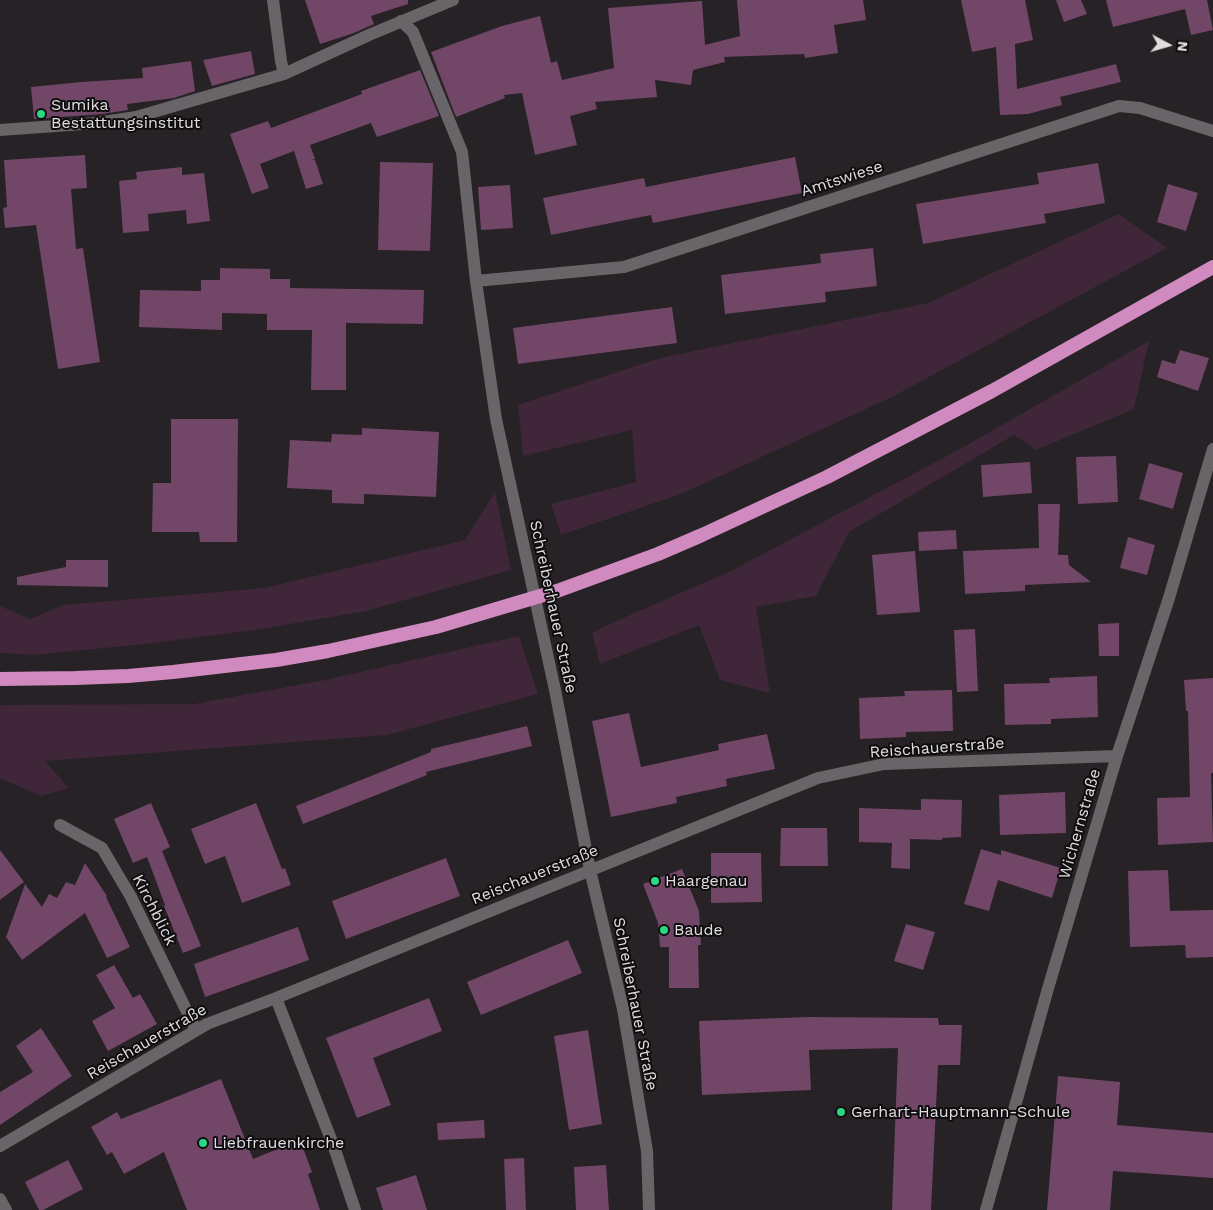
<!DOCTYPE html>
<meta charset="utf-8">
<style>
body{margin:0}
#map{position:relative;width:1213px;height:1210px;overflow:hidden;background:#262225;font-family:"Work Sans",sans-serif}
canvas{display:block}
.north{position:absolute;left:1143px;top:20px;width:50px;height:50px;-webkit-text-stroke:4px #0e0c0e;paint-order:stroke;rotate:96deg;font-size:14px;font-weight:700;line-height:20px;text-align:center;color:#e0dddf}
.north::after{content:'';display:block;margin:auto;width:18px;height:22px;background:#e0dddf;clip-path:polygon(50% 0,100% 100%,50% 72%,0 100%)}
</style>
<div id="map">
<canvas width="1213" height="1210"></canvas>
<div class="north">N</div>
</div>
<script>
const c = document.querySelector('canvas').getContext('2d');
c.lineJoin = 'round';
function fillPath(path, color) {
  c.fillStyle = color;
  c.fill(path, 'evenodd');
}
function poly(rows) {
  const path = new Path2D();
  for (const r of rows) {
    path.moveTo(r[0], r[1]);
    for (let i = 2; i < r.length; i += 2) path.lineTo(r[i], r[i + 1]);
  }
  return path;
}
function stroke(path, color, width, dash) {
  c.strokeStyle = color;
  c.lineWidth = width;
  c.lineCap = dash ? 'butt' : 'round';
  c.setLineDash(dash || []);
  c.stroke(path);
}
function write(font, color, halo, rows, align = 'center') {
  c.font = font + ' "Work Sans",sans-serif';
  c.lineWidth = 4;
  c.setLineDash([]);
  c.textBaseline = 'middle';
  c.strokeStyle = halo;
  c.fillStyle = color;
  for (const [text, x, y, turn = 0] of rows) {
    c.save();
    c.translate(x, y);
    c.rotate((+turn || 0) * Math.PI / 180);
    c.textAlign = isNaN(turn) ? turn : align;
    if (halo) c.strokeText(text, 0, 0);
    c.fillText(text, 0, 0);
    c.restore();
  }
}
fillPath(poly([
 [1119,214,1167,248,892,397,681,494,561,535,551,504,636,482,632,430,523,456,518,405,660,358,928,303],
 [1149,341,1134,409,1036,450,1014,435,849,532,816,596,756,607,770,693,720,680,699,625,600,664,592,633,614,622,731,571,960,449],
 [495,492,511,570,366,611,255,630,145,644,33,655,0,653,0,606,30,619,63,605,264,588,465,540],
 [519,636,538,694,387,735,45,761,69,788,41,796,0,778,0,705,194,704,325,680]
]), '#3f2739');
fillPath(poly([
 [305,0,408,0,408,4,371,16,374,24,354,33,320,44],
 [737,0,863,0,866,20,834,25,838,53,805,58,804,54,724,57,725,62,693,70,691,85,655,80,657,97,595,102,597,109,570,116,577,145,535,155,522,93,504,95,505,98,456,117,431,52,502,26,540,16,551,63,557,61,562,80,614,68,608,8,702,1,705,45,740,36],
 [961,0,1025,0,1033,40,1015,44,1017,89,1116,64,1121,82,1060,97,1062,105,1028,114,1000,115,996,47,972,52],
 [1056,0,1081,0,1087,14,1064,22],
 [1106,0,1207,0,1213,30,1191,35,1185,9,1113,27],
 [251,51,255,74,212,86,203,60],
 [191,61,195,91,174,98,127,104,128,110,102,114,34,119,31,87,81,82,143,78,142,68],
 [420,70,439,116,377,137,371,123,310,145,315,159,312,159,315,160,323,184,306,189,294,151,260,164,269,188,252,194,230,134,268,121,271,128,362,94,361,91],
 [85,155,87,188,71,189,76,249,83,248,100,362,58,369,36,225,5,228,3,208,7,207,4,160],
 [795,157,802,193,653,223,651,215,551,235,543,198,644,178,646,187],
 [380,162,433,163,430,251,378,250],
 [1098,163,1105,203,1044,214,1046,223,923,244,916,204,1039,184,1037,173],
 [182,167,182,175,204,173,210,221,187,224,186,210,148,214,149,231,123,233,119,181,137,179,136,172],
 [1168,184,1198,193,1186,231,1157,222],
 [510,185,513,228,481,230,478,187],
 [873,248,877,286,825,292,826,302,725,314,721,275,821,263,820,254],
 [220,268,270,269,270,279,290,279,290,288,424,290,423,324,346,323,346,390,311,390,312,330,267,330,267,314,222,313,222,330,139,327,140,290,201,291,201,280,220,280],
 [672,307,677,343,518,364,513,328],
 [1180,350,1209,358,1198,391,1157,377,1162,360,1175,364],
 [171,419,238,419,237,542,200,542,199,532,152,532,153,483,171,483],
 [362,428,439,432,436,497,364,494,364,504,332,503,332,490,287,488,290,440,331,442,332,434,362,435],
 [1116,456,1118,502,1078,504,1076,457],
 [1030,462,1032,493,983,497,981,465],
 [1149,463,1183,473,1173,509,1139,499],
 [1038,504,1060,504,1058,555,1068,555,1069,565,1091,582,1025,585,1025,591,965,594,963,551,1039,548],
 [956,530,957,549,919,551,918,532],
 [1128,537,1155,545,1147,575,1120,568],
 [915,551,920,612,877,615,872,555],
 [66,560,108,560,108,587,17,585,17,577,66,567],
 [1119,623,1119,656,1099,656,1098,624],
 [975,629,978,691,957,692,954,630],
 [1097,676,1098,717,1051,719,1051,724,1005,725,1004,684,1050,683,1049,678],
 [1213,678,1213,773,1211,773,1213,842,1158,845,1157,798,1190,797,1188,711,1186,711,1184,680],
 [952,690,953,731,906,732,906,737,860,739,859,698,905,696,904,691],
 [629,713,641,767,719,750,718,744,767,734,775,769,726,779,727,786,676,797,677,803,611,817,592,721],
 [527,726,532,746,426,772,427,775,303,824,296,806,431,752,431,749],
 [1065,792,1066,833,1000,835,999,795],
 [921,799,962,800,961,837,942,838,942,840,910,839,910,869,891,868,892,843,859,842,859,808,921,810],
 [151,803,170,847,162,851,201,946,183,953,164,906,165,905,147,857,133,863,114,819],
 [256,803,282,869,285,868,291,885,242,903,225,856,205,864,191,829],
 [781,828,827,828,828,866,780,866],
 [981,849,1001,855,1001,850,1061,868,1052,898,998,880,989,911,964,904],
 [0,850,24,882,0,900],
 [711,853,761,853,762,902,711,903],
 [446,858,460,896,346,939,332,901],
 [85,863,107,896,106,897,130,947,107,958,85,913,22,960,6,937,25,884,42,907,49,894,57,898,66,882,75,885],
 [682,869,699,911,701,945,698,945,699,988,669,988,669,947,660,947,658,923,643,884],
 [1168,870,1170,911,1213,910,1213,957,1186,958,1185,945,1130,947,1128,871],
 [906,924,935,932,923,970,894,961],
 [298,927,309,960,205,997,194,964],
 [568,940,582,973,481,1015,467,982],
 [114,965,133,998,140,994,157,1024,108,1051,92,1021,115,1008,96,975],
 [429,998,442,1031,373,1058,391,1105,357,1118,326,1038],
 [808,1017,938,1018,939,1025,962,1025,960,1065,938,1065,931,1210,892,1210,898,1048,809,1050,811,1090,702,1095,699,1021],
 [41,1028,72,1076,0,1125,0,1092,33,1072,16,1046],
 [588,1030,602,1124,569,1130,554,1036],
 [1058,1076,1120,1082,1117,1125,1213,1133,1213,1178,1113,1171,1110,1210,1047,1210],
 [221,1079,253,1159,300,1140,312,1172,308,1174,320,1210,187,1210,164,1152,124,1174,112,1152,107,1155,91,1127,117,1112,121,1119],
 [484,1120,485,1138,438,1140,437,1123],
 [524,1158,526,1210,506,1210,504,1159],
 [68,1160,83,1189,43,1210,39,1210,25,1182],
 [606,1165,609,1210,576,1210,574,1167],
 [416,1175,427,1210,383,1210,376,1188]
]), '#714667');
stroke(poly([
 [273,0,281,61,284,74],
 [401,21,413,32,462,152,476,281,496,419,555,690,590,870,623,1009,647,1151,649,1210],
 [0,130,97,123,136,117,284,74,369,35,453,0],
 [476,281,624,267,1119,106,1140,108,1213,131],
 [60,825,102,848,131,897,196,1030],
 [276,998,334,1147,355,1210],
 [0,1146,207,1024,276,998,818,778,884,764,1117,756],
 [0,1199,6,1210],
 [986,1210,1047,992,1117,756,1169,598,1213,449]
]), '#696467', 12);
stroke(poly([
 [0,679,75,678,128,676,173,672,276,660,328,651,436,627,557,591,658,554,702,535,827,477,992,391,1213,267]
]), '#d18ac0', 14);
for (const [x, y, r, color] of [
 [41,114,5,"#2bd884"],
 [655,881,5,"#2bd884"],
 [664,930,5,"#2bd884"],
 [841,1112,5,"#2bd884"],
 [203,1143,5,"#2bd884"]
]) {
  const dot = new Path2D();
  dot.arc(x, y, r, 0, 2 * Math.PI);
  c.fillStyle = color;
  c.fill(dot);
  stroke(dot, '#0e0c0e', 2);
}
write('16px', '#e0dddf', '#0e0c0e', [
 ["Sumika",51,105],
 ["Bestattungsinstitut",51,123],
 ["Haargenau",665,881],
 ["Baude",674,930],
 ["Gerhart-Hauptmann-Schule",851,1112],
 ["Liebfrauenkirche",213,1143]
], 'left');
write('16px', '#e0dddf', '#0e0c0e', [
 ["Amtswiese",842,179,-18],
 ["Schreiberhauer Straße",553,607,78],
 ["Reischauerstraße",937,748,-4],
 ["Wichernstraße",1080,824,-74],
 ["Reischauerstraße",535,875,-22],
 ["Kirchblick",154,910,63],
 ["Schreiberhauer Straße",635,1004,79],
 ["Reischauerstraße",147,1042,-30]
]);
</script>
